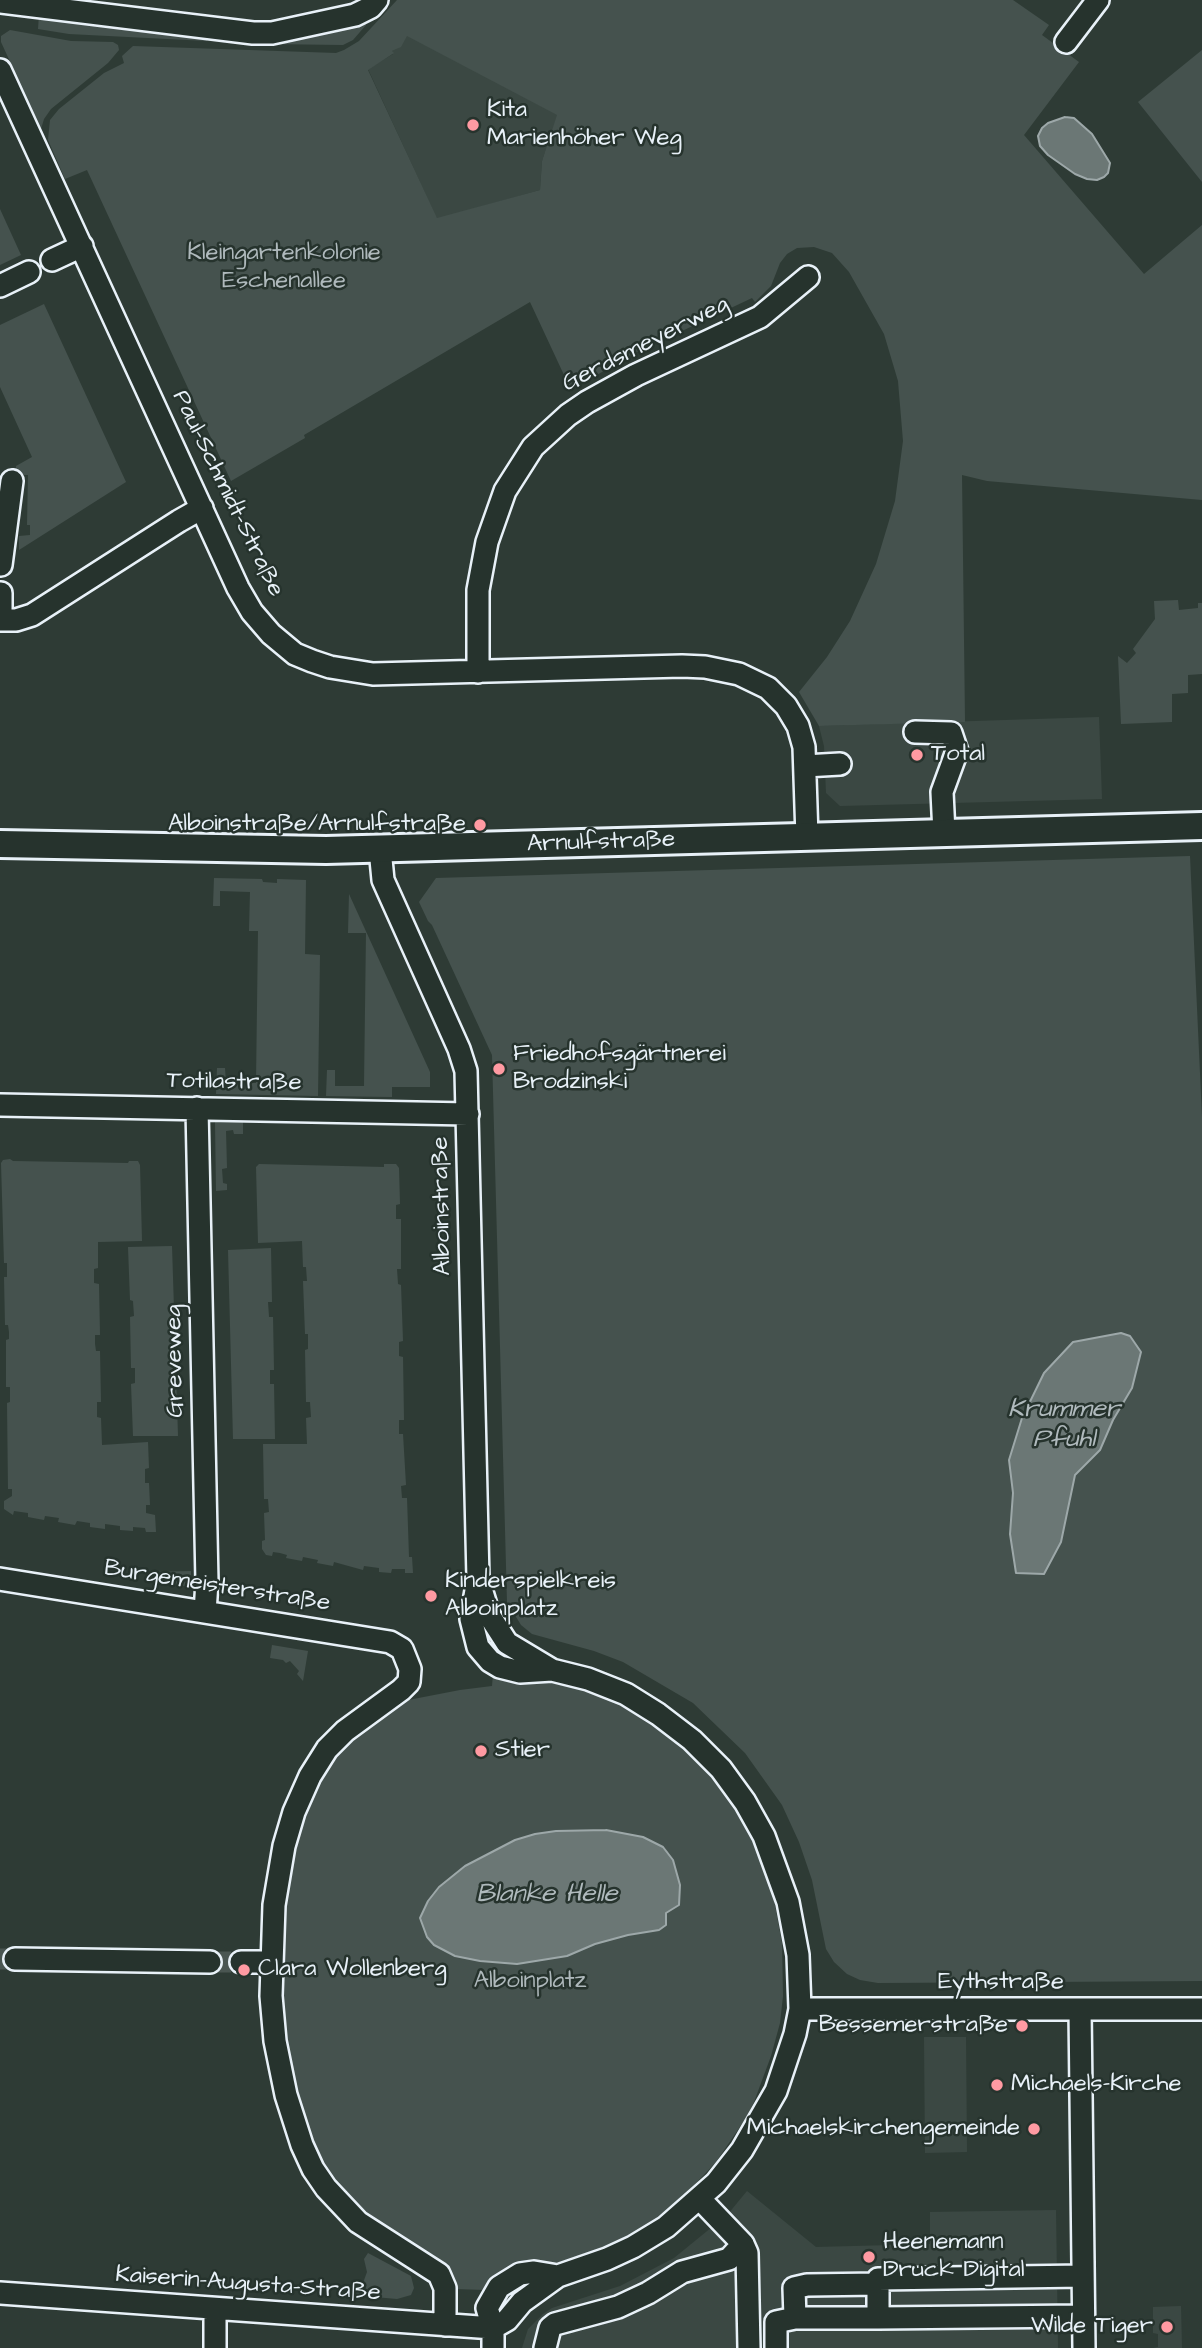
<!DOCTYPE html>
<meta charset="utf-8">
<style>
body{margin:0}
canvas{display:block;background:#2e3b35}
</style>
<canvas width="1202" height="2348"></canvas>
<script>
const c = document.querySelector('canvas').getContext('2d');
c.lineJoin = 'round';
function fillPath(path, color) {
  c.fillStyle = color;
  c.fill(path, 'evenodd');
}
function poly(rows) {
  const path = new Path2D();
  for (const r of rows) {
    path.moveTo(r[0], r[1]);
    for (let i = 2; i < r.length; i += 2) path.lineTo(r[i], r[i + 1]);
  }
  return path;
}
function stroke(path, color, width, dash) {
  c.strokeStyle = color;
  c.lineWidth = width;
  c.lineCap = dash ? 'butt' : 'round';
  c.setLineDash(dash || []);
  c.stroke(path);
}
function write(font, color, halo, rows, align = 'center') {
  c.font = font + ' "Architects Daughter",sans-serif';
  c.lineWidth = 5;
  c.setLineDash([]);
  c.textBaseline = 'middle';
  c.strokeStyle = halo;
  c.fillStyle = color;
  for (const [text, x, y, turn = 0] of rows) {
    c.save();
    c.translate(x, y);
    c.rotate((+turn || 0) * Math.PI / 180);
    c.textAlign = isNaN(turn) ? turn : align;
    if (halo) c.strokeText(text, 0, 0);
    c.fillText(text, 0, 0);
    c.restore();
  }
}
fillPath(poly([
 [407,35,558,115,542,161,540,190,437,219,368,69,393,54,392,51,398,48],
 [1099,717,1102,799,840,806,826,793,824,746,819,726],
 [924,2037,966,2037,967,2152,925,2153],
 [747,2191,816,2247,930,2244,930,2212,1056,2210,1058,2348,522,2348,528,2329,543,2314,552,2308,620,2286,674,2258,728,2214],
 [1181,2306,1182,2348,1153,2348,1158,2347,1158,2334,1153,2333,1153,2307]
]), '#3b4843');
fillPath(poly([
 [397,0,1013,0,1049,25,1042,35,1079,62,1024,135,1144,274,1202,225,1202,500,987,481,962,475,965,722,819,726,799,692,827,657,850,621,876,564,895,501,903,441,898,381,884,334,849,272,832,253,814,247,797,248,787,254,780,263,771,286,755,302,752,298,716,315,633,354,571,390,530,302,304,435,305,438,231,481,87,170,65,179,48,140,50,120,59,109,104,73,124,63,122,56,133,46,336,53,344,50,359,41],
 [407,36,557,115,542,161,540,190,437,218,368,70,394,53,392,51,401,47],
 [39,15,207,36,207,41,69,34,38,29],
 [366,22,366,25,353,40,343,45,268,44,267,40],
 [10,30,71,41,113,42,118,45,119,50,108,63,51,109,44,119,41,129,1,42,1,36],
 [1202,50,1202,182,1138,102],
 [0,209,21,255,0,265],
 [44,304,126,482,19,550,19,536,30,535,30,525,27,525,28,475,17,475,16,466,32,457,0,387,0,325],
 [1178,600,1179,610,1198,608,1198,603,1202,603,1202,674,1188,675,1188,693,1172,694,1172,722,1121,724,1118,656,1127,663,1136,653,1133,649,1155,619,1154,601],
 [1190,856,1202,1117,1202,1981,878,1983,860,1980,847,1974,834,1962,826,1949,812,1880,799,1842,782,1805,745,1753,693,1703,623,1662,594,1651,532,1634,521,1625,507,1602,492,1055,432,925,428,921,419,902,436,878],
 [1044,1373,1113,1420,1100,1450,1075,1475,1061,1542,1044,1573,1017,1573,1010,1534,1013,1493,1009,1460,1022,1418],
 [214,878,262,879,263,882,277,883,277,879,306,880,305,954,320,955,318,1096,216,1094,217,1068,225,1068,226,1083,256,1083,258,931,249,931,250,892,220,891,220,906,213,906],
 [349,894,430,1072,430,1087,392,1087,392,1097,326,1096,327,1070,335,1070,335,1086,364,1086,366,933,348,933],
 [215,1122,243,1122,243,1134,234,1134,233,1130,226,1131,227,1168,222,1169,223,1183,227,1184,227,1190,216,1191],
 [10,1159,13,1161,128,1163,129,1161,138,1161,140,1165,142,1241,98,1242,98,1268,94,1269,94,1283,99,1284,100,1335,95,1335,95,1344,96,1351,100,1351,101,1402,97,1402,97,1417,101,1418,102,1445,148,1442,149,1468,145,1469,145,1483,149,1483,150,1505,146,1505,146,1513,155,1515,156,1532,146,1532,145,1528,133,1527,133,1531,120,1530,120,1526,105,1524,105,1529,90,1527,90,1523,77,1521,75,1525,58,1522,59,1518,45,1516,44,1520,28,1517,28,1513,14,1511,13,1515,4,1509,4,1501,12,1496,12,1489,8,1489,7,1403,10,1402,10,1387,6,1387,6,1340,9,1339,9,1332,8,1325,5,1325,4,1277,7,1277,7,1263,4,1263,1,1163,3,1160],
 [259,1164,384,1167,384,1164,396,1164,399,1168,400,1204,396,1205,396,1219,401,1219,401,1269,397,1269,398,1284,401,1285,403,1341,399,1342,399,1356,403,1357,404,1420,399,1420,399,1434,403,1434,406,1485,401,1486,402,1498,407,1498,409,1557,412,1557,413,1573,405,1573,405,1569,392,1569,391,1573,379,1572,379,1568,364,1566,363,1570,334,1562,333,1566,317,1563,318,1560,303,1557,302,1561,286,1558,287,1555,280,1553,273,1552,272,1556,266,1555,262,1549,262,1541,265,1540,264,1513,269,1512,268,1499,264,1499,263,1444,307,1444,306,1418,311,1417,310,1402,306,1402,305,1350,308,1349,308,1334,305,1334,303,1281,307,1281,306,1267,303,1267,302,1241,258,1243,256,1167],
 [172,1246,178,1436,133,1436,131,1384,135,1383,135,1368,131,1368,130,1317,134,1316,133,1301,130,1300,128,1247],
 [271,1248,272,1302,268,1302,269,1317,273,1317,274,1370,270,1370,270,1384,274,1384,275,1439,233,1439,228,1250],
 [191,1571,191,1587,148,1580,148,1572],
 [272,1645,308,1651,303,1681,297,1674,299,1671,290,1661,286,1663,283,1660,270,1658],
 [493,1674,509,1679,541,1681,581,1689,621,1704,656,1725,704,1767,724,1790,747,1827,771,1884,782,1943,783,1996,780,2023,771,2056,754,2102,746,2118,716,2162,684,2196,661,2216,637,2231,594,2251,559,2262,527,2264,486,2290,454,2289,442,2262,375,2227,316,2162,285,2065,276,1975,293,1829,333,1753,398,1702,460,1690,492,1686],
 [368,2253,411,2276,414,2288,411,2295,397,2299,342,2294,342,2289,353,2289,363,2283,367,2272,364,2259]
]), '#45524e');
const water = poly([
 [1065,117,1074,118,1092,134,1110,163,1108,173,1104,177,1097,180,1087,179,1075,174,1048,155,1040,146,1038,136,1042,128,1048,123,1065,117],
 [1121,1333,1130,1336,1141,1352,1132,1388,1113,1420,1100,1450,1075,1475,1061,1542,1044,1574,1016,1573,1010,1534,1013,1493,1009,1460,1022,1418,1044,1373,1073,1342,1121,1333],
 [606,1830,643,1837,663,1847,673,1860,680,1885,679,1905,666,1913,666,1925,659,1930,628,1935,595,1944,567,1956,517,1964,480,1961,455,1956,434,1945,427,1937,420,1918,428,1901,439,1887,465,1866,515,1840,535,1834,556,1831,606,1830]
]);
fillPath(water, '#6b7775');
stroke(water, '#9da8a9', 2);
stroke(poly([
 [0,1959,15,1959],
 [210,1962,241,1962]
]), '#4a5652', 21, [21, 10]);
const minor = poly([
 [0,2,253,33,272,33,355,15,371,7,377,0],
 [1066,42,1098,0],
 [0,70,238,588,252,612,271,634,295,654,312,661,330,667,373,674,682,666,705,667,739,674,768,688,786,706,798,726,804,747,807,837],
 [52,260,82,246],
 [0,286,29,272],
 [1,565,12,481],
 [1,593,1,620],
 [0,620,16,620,32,615,179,521,202,508],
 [478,672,478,590,487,542,505,491,533,447,568,415,587,402,636,375,760,317,808,277],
 [915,732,951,733,957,751,942,792,944,833],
 [805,766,840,764],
 [380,849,383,880,459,1049,466,1071,478,1579,471,1619,478,1647,490,1661,500,1667,520,1672,552,1670,588,1679,626,1694,658,1714,692,1740,721,1769,745,1802,764,1836,788,1902,798,1955,800,2009,795,2034,776,2091,742,2150,716,2183,666,2227,633,2247,607,2259,558,2276,522,2302,507,2320,493,2328],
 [0,1105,468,1114],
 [197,1108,207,1582,205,1612],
 [0,1579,390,1642,402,1649,410,1669,409,1682,401,1690,345,1731,327,1749,310,1776,294,1812,284,1846,274,1905,271,1996,275,2041,286,2095,302,2145,313,2169,326,2188,358,2222,439,2274,445,2288,445,2325],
 [479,1582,489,1615,507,1643,552,1670],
 [15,1959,210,1962],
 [241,1962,270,1962],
 [800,2009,1202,2009],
 [1080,2009,1084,2348],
 [700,2199,743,2244,747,2253,749,2348],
 [1083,2276,878,2279,878,2318,1083,2316],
 [878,2284,807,2285,794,2288,795,2318,878,2318],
 [0,2293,493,2328],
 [215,2310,215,2348],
 [493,2348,493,2328,487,2308,499,2287,520,2274,534,2272,558,2276],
 [545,2348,550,2328,555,2324,618,2307,648,2293,682,2272,729,2259,743,2244],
 [776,2348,776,2322,795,2318]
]);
const major = poly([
 [0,844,326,850,1202,826]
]);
stroke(minor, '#e8f1f8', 26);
stroke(major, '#e8f1f8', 32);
stroke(minor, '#26332d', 21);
stroke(major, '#26332d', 26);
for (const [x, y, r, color] of [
 [473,125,7,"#ff9aa2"],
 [917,755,7,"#ff9aa2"],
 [480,825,7,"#ff9aa2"],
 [499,1069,7,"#ff9aa2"],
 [431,1596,7,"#ff9aa2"],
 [481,1751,7,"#ff9aa2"],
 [244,1970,7,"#ff9aa2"],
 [1022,2026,7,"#ff9aa2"],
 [997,2085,7,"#ff9aa2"],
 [1034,2129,7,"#ff9aa2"],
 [869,2257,7,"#ff9aa2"],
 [1167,2327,7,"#ff9aa2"]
]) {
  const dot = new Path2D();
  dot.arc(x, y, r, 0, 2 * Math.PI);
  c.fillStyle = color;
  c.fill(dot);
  stroke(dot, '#26332d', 2.5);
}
write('24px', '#e8f1f8', '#26332d', [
 ["Kita",487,111],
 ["Marienhöher Weg",487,139],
 ["Total",931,755],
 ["Alboinstraße/Arnulfstraße",466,825,"right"],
 ["Friedhofsgärtnerei",513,1055],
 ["Brodzinski",513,1083],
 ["Kinderspielkreis",445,1582],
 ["Alboinplatz",445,1610],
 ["Stier",495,1751],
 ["Clara Wollenberg",258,1970],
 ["Bessemerstraße",1008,2026,"right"],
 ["Michaels-Kirche",1011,2085],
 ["Michaelskirchengemeinde",1020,2129,"right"],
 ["Heenemann",883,2243],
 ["Druck Digital",883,2271],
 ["Wilde Tiger",1153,2327,"right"]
], 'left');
write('24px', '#afb9bc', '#26332d', [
 ["Kleingartenkolonie",284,254],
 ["Eschenallee",284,282],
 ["Alboinplatz",530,1982]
]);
write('24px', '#e8f1f8', '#26332d', [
 ["Gerdsmeyerweg",646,345,-27],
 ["Paul-Schmidt-Straße",227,494,64],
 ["Arnulfstraße",601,843,-2],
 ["Totilastraße",234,1083,1],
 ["Alboinstraße",443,1206,-91],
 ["Greveweg",176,1361,-91],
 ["Burgemeisterstraße",217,1587,9],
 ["Eythstraße",1001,1983],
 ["Kaiserin-Augusta-Straße",248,2285,4]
]);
write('italic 26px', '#b0babd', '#26332d', [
 ["Krummer",1064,1411],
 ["Pfuhl",1064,1441],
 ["Blanke Helle",547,1896]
]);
</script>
